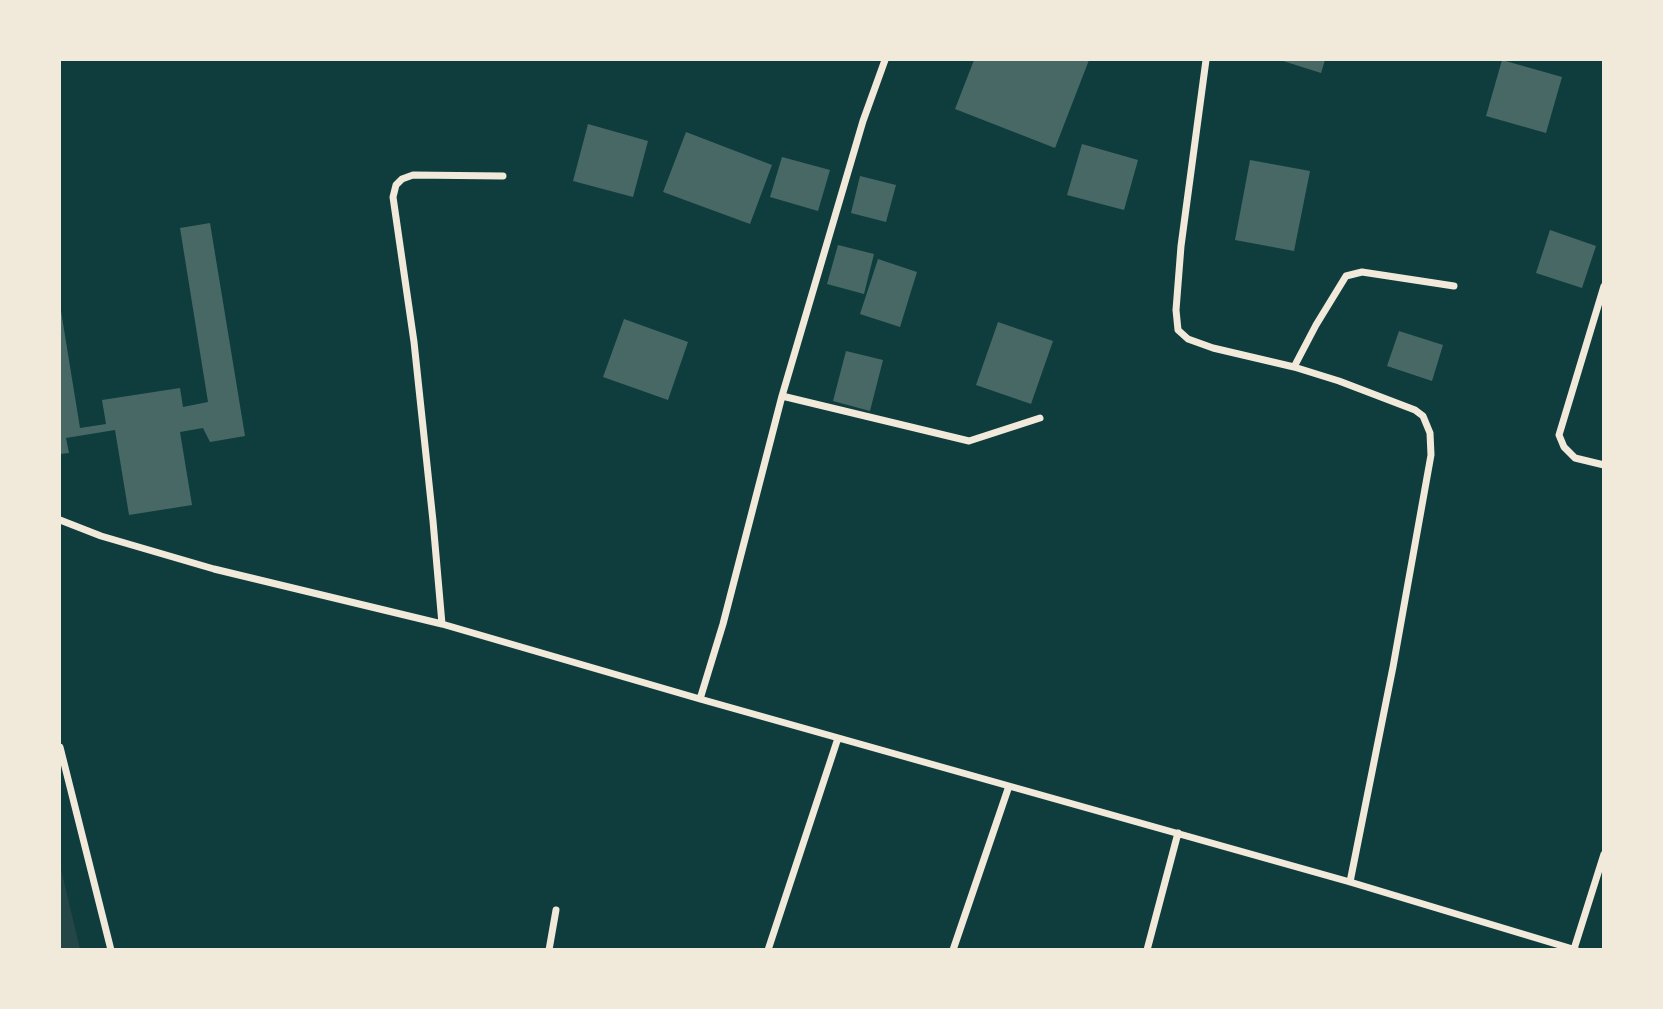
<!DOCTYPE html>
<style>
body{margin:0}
#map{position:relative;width:1663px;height:1009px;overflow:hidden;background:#0f3d3e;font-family:"Fira Sans Condensed",sans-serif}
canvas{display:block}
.frame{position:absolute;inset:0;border:61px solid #f1e9da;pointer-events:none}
</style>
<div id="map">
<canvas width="1663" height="1009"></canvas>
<div class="frame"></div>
</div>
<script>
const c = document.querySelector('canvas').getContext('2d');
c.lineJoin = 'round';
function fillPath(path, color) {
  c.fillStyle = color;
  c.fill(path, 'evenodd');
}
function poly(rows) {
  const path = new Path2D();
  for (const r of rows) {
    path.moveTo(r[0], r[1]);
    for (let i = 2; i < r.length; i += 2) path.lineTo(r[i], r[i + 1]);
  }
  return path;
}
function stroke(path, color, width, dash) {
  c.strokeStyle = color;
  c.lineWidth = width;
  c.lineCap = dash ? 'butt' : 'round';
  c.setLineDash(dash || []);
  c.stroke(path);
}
fillPath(poly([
 [60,865,80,949,60,949]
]), '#244646');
fillPath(poly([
 [974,60,1089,60,1055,148,955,109],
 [1280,60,1325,60,1321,73],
 [1502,60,1562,77,1546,133,1486,116],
 [588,124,648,141,633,197,573,181],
 [686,132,772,165,750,224,663,192],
 [1082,144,1138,160,1124,210,1067,195],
 [782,157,830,170,818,211,770,197],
 [1250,160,1310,171,1294,251,1235,240],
 [860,176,896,185,886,222,851,213],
 [210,223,245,436,210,442,203,428,180,432,192,505,129,515,115,430,66,438,69,453,60,454,60,312,61,311,80,428,106,424,102,400,180,388,183,407,208,402,180,228],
 [1550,230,1596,246,1582,288,1536,273],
 [838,245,874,254,864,294,827,284],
 [878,259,917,272,900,327,860,314],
 [624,319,688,342,668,400,603,377],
 [998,322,1053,341,1031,404,976,385],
 [1399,331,1443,345,1432,381,1387,366],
 [846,351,883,360,870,411,833,401]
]), '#486865');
stroke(poly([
 [1206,60,1181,246,1176,310,1178,330,1188,339,1213,348,1294,367,1339,381,1415,410,1423,416,1430,433,1431,455,1393,667,1350,882],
 [1604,286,1559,435,1564,447,1575,458,1604,465],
 [1294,367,1316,325,1346,276,1362,272,1454,286],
 [782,396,969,441,1040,418],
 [60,520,101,536,214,569,442,624,700,699,1350,882,1576,950],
 [442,624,433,521,414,342,393,197,396,185,402,179,413,175,503,176],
 [700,699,723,624,782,396,863,121,885,60],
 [60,747,111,950],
 [1574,949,1604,854],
 [549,950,556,910],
 [768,950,838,738],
 [953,950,1009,786],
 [1147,950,1178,833]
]), '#f1e9da', 7);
</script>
